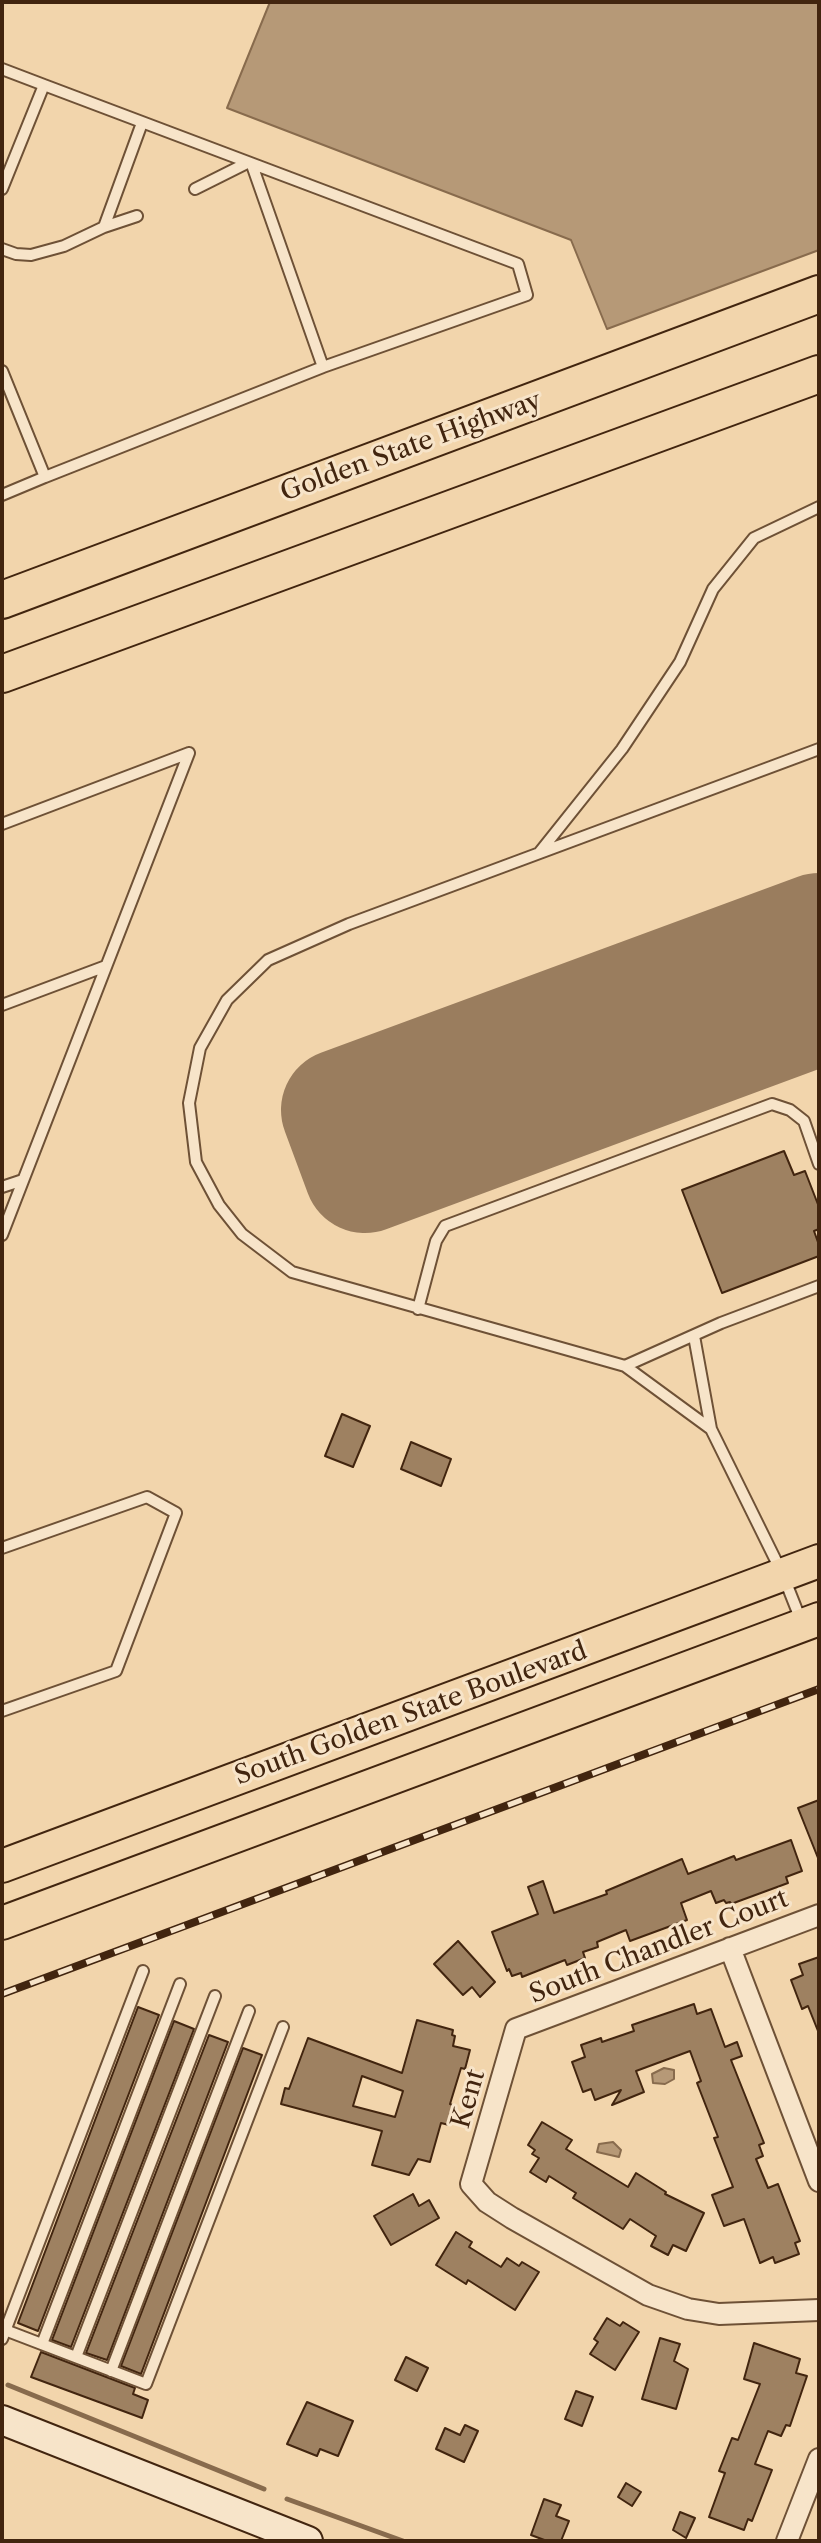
<!DOCTYPE html>
<style>
body{margin:0}
#map{position:relative;width:821px;height:2543px;overflow:hidden;background:#f2d5ac;font-family:"Libre Caslon Text",serif}
canvas{display:block}
.frame{position:absolute;inset:0;border:4px solid #42250f;pointer-events:none}
</style>
<div id="map">
<canvas width="821" height="2543"></canvas>
<div class="frame"></div>
</div>
<script>
const c = document.querySelector('canvas').getContext('2d');
c.lineJoin = 'round';
function fillPath(path, color) {
  c.fillStyle = color;
  c.fill(path, 'evenodd');
}
function poly(rows) {
  const path = new Path2D();
  for (const r of rows) {
    path.moveTo(r[0], r[1]);
    for (let i = 2; i < r.length; i += 2) path.lineTo(r[i], r[i + 1]);
  }
  return path;
}
function stroke(path, color, width, dash) {
  c.strokeStyle = color;
  c.lineWidth = width;
  c.lineCap = dash ? 'butt' : 'round';
  c.setLineDash(dash || []);
  c.stroke(path);
}
function write(font, color, halo, rows, align = 'center') {
  c.font = font + ' "Libre Caslon Text",serif';
  c.lineWidth = 6;
  c.setLineDash([]);
  c.textBaseline = 'middle';
  c.strokeStyle = halo;
  c.fillStyle = color;
  for (const [text, x, y, turn = 0] of rows) {
    c.save();
    c.translate(x, y);
    c.rotate((+turn || 0) * Math.PI / 180);
    c.textAlign = isNaN(turn) ? turn : align;
    if (halo) c.strokeText(text, 0, 0);
    c.fillText(text, 0, 0);
    c.restore();
  }
}
const water = poly([
 [270,2,819,2,819,250,607,329,571,240,227,108,270,2],
 [664,2068,674,2070,674,2079,665,2084,653,2083,652,2074,664,2068],
 [613,2142,621,2150,619,2157,597,2152,599,2144,613,2142]
]);
fillPath(water, '#b69977');
stroke(water, '#886b4d', 2);
stroke(poly([
 [8,2385,264,2489],
 [287,2499,403,2541]
]), '#886b4d', 5);
stroke(poly([
 [819,934,342,1110,365,1172,819,1004]
]), '#9a7d5e', 122);
const building = poly([
 [784,1151,794,1175,805,1171,819,1207,819,1229,814,1231,819,1245,819,1256,722,1293,682,1190,784,1151],
 [342,1414,370,1426,353,1467,325,1456,342,1414],
 [411,1442,451,1459,441,1486,401,1469,411,1442],
 [819,1800,819,1858,818,1858,798,1808,819,1800],
 [791,1840,802,1871,786,1877,788,1883,731,1904,730,1902,726,1903,724,1900,716,1903,711,1891,681,1903,687,1920,630,1941,626,1930,597,1942,598,1947,583,1952,585,1958,567,1965,565,1960,522,1977,521,1973,512,1976,509,1969,507,1971,492,1932,538,1914,528,1887,543,1881,554,1913,607,1894,606,1891,682,1859,688,1874,734,1856,736,1860,791,1840],
 [458,1941,495,1982,480,1997,472,1987,463,1995,434,1964,458,1941],
 [819,1957,819,2031,818,2031,808,2006,802,2009,791,1980,803,1975,799,1964,819,1957],
 [694,2004,697,2014,711,2009,725,2047,737,2042,742,2056,731,2060,764,2143,759,2145,763,2156,756,2159,768,2188,778,2184,800,2241,795,2243,799,2254,775,2263,773,2257,760,2263,744,2219,724,2226,712,2195,733,2187,714,2138,718,2137,697,2083,701,2081,690,2051,636,2071,644,2092,612,2105,621,2090,595,2100,591,2089,583,2092,572,2062,585,2057,581,2045,601,2038,602,2042,634,2031,632,2025,694,2004],
 [138,2007,159,2015,38,2331,18,2323,138,2007],
 [417,2020,453,2030,452,2035,455,2036,453,2046,470,2050,465,2069,461,2068,450,2104,455,2106,449,2125,441,2123,430,2162,418,2159,409,2175,372,2165,382,2131,281,2104,285,2088,289,2089,308,2038,402,2073,417,2020],
 [362,2076,403,2091,395,2117,353,2106,362,2076],
 [174,2021,194,2029,71,2347,52,2340,174,2021],
 [209,2035,228,2042,107,2360,86,2353,209,2035],
 [243,2048,262,2055,141,2374,121,2366,243,2048],
 [542,2122,572,2140,566,2149,628,2187,636,2173,666,2192,665,2194,704,2213,686,2251,673,2245,668,2255,651,2246,656,2236,630,2219,623,2229,573,2198,576,2193,549,2176,546,2182,530,2172,539,2158,532,2154,535,2150,528,2145,542,2122],
 [413,2194,419,2206,429,2200,439,2218,391,2245,374,2216,413,2194],
 [456,2232,472,2242,469,2247,501,2267,507,2258,519,2266,522,2262,539,2272,515,2310,468,2280,466,2284,436,2265,456,2232],
 [607,2318,620,2326,623,2322,639,2332,615,2370,590,2354,598,2342,594,2339,607,2318],
 [660,2338,680,2344,674,2361,688,2369,676,2409,642,2399,660,2338],
 [754,2343,800,2359,796,2373,807,2376,790,2426,786,2425,781,2436,768,2431,755,2464,772,2470,752,2521,748,2519,744,2530,709,2517,725,2473,719,2471,732,2438,738,2440,760,2384,744,2379,754,2343],
 [41,2352,135,2388,133,2394,148,2400,142,2418,31,2377,41,2352],
 [406,2357,428,2368,417,2391,395,2380,406,2357],
 [576,2391,593,2397,582,2426,565,2419,576,2391],
 [307,2402,353,2421,338,2456,320,2449,317,2456,287,2444,307,2402],
 [465,2425,478,2431,464,2462,436,2449,445,2428,460,2435,465,2425],
 [626,2483,641,2492,632,2506,618,2497,626,2483],
 [544,2499,561,2505,556,2516,569,2521,561,2541,547,2541,531,2535,544,2499],
 [680,2512,695,2518,686,2538,673,2530,680,2512]
]);
fillPath(building, '#9e8161');
stroke(building, '#42250f', 2);
const lane = poly([
 [2,69,44,85,2,189],
 [252,165,323,367],
 [195,189,247,163],
 [104,227,142,123],
 [2,249,16,254,31,255,64,246,104,227,137,216],
 [2,371,45,477,323,367,527,295,518,264,44,85],
 [2,495,45,477],
 [2,824,189,753],
 [539,853,622,749,680,662,713,589,754,538,819,507],
 [2,1005,106,966],
 [2,1187,23,1180],
 [2,1235,189,753],
 [418,1309,436,1241,445,1226,772,1104,790,1110,804,1121,819,1164],
 [694,1336,711,1429,783,1575,802,1623],
 [625,1366,721,1323,819,1286],
 [711,1429,625,1366,292,1272,242,1234,219,1205,196,1162,189,1103,200,1048,227,1000,268,960,349,924,819,749],
 [2,1548,147,1497,176,1513,116,1671,2,1711],
 [5,2330,146,2384,283,2027],
 [2,2339,143,1971],
 [42,2344,180,1984],
 [76,2357,215,1996],
 [111,2371,249,2011]
]);
const street = poly([
 [819,1915,516,2029,471,2184,487,2202,512,2218,648,2295,688,2309,719,2314,819,2310],
 [730,1948,819,2181],
 [787,2541,819,2459]
]);
const secondary = poly([
 [2,2420,308,2541]
]);
const primary = poly([
 [2,1866,819,1561],
 [2,1923,819,1619]
]);
const highway = poly([
 [2,600,819,294],
 [2,674,819,374]
]);
stroke(lane, '#6e5136', 14);
stroke(street, '#6e5136', 24);
stroke(secondary, '#42250f', 32);
stroke(primary, '#42250f', 36);
stroke(highway, '#42250f', 40);
stroke(lane, '#f7e4c9', 10);
stroke(street, '#f7e4c9', 20);
stroke(secondary, '#f7e4c9', 28);
stroke(primary, '#f2d5ac', 32);
stroke(highway, '#f2d5ac', 36);
const rail = poly([
 [2,1994,819,1689]
]);
stroke(rail, '#42250f', 8);
stroke(rail, '#f7e4c9', 5, [15]);
write('26px', '#42250f', '#f7e4c9', [
 ["Golden State Highway",411,447,-20],
 ["South Golden State Boulevard",411,1714,-20],
 ["South Chandler Court",659,1947,-21],
 ["Kent",469,2099,-74]
]);
</script>
